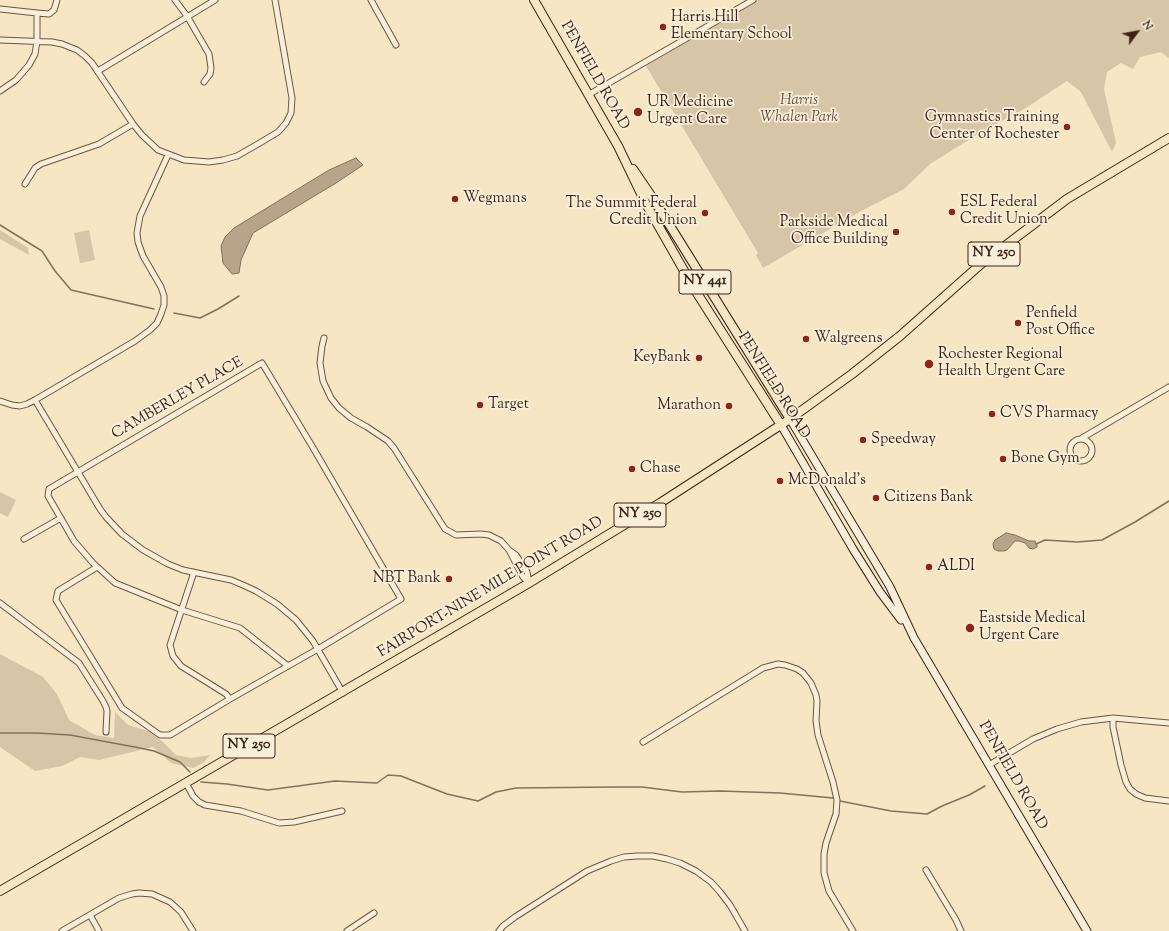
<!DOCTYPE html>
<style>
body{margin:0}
#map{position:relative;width:1169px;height:931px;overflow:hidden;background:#f6e6c4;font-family:"Sorts Mill Goudy",serif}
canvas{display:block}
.north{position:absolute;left:1117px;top:12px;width:40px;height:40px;-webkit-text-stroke:3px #f9efd9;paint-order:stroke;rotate:58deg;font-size:11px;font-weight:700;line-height:16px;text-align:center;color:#3d2317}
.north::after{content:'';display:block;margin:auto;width:14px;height:18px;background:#3d2317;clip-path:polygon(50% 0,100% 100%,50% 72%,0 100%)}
</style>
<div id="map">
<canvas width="1169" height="931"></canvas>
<div class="north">N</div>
</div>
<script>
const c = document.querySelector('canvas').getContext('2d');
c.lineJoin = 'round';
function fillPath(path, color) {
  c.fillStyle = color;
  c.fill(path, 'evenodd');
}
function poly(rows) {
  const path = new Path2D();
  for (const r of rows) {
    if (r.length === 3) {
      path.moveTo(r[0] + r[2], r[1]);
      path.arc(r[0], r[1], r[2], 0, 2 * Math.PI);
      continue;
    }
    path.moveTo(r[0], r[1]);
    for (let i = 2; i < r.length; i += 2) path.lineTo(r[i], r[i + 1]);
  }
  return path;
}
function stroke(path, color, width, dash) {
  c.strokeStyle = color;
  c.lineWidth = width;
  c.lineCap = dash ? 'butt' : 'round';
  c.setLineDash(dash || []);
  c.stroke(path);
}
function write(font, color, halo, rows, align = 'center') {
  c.font = font + ' "Sorts Mill Goudy",serif';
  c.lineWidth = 3.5;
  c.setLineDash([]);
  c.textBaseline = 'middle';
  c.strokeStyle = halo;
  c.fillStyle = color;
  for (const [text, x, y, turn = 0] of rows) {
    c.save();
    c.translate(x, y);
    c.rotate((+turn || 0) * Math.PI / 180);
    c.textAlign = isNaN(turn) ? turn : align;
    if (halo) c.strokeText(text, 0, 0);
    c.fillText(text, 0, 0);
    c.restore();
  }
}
fillPath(poly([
 [758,0,1169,0,1169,58,1161,52,1140,57,1133,69,1121,63,1107,72,1104,89,1116,143,1112,152,1081,92,1067,81,1021,111,983,131,930,164,904,189,861,211,763,268,756,255,758,253,646,66],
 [0,230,28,248,29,255,0,239],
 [89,230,95,260,80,263,74,233],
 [0,492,16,500,8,517,0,513],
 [0,654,43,677,57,694,69,720,95,735,114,738,115,712,128,725,148,731,163,742,176,755,191,758,210,755,203,763,193,768,171,763,153,747,99,760,80,757,62,766,35,771,0,747]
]), '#d7c5a7');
const water = poly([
 [356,158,363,165,336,183,253,233,241,260,239,273,232,274,223,263,221,246,225,237,234,228,329,170,356,158],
 [1006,533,1015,535,1029,541,1035,541,1037,545,1037,547,1033,549,1029,548,1025,543,1019,541,1015,541,1007,550,1004,551,998,551,994,549,993,544,995,540,1006,533]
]);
fillPath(water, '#b7a489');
stroke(water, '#86705b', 1);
stroke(poly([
 [0,225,42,251,55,271,71,290,154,309],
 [174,313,200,318,218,309,239,296],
 [1036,544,1045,540,1077,542,1102,540,1135,522,1169,501],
 [0,733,37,733,70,735,140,748,154,751,180,762,190,772],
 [201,782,227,784,268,790,335,781,377,783,388,775,401,776,447,794,478,801,496,792,516,788,614,787,642,787,682,792,720,791,780,793,833,798],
 [840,801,891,811,927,814,942,806,969,795,985,786]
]), '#86705b', 1.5);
const street = poly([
 [175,0,187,16,209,54,211,68,210,74,204,82],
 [371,0,396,45],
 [0,9,37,13],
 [0,40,52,42,62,44,77,50,85,56,92,63,133,124,142,135,158,150,184,160,209,162,223,160,237,156,258,144,278,132,286,123,291,113,292,98,275,0],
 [98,71,215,0],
 [0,91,16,80,29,65,35,54,37,41,37,13,49,14,54,10,57,0],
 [588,95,753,0],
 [25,184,35,168,41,164,99,144,133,124],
 [324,338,322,346,320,363,323,381,331,398,339,408,351,418,367,427,388,441,394,448,445,529,456,535,481,534,489,535,501,541,509,550,523,577,529,583],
 [35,400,100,509,106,517,122,534,143,550,168,564,183,570,231,580,243,585,256,591,277,604,296,620,313,641,343,693],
 [0,401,12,405,20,406,27,404,35,400,135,341,150,330,157,323,161,314,164,305,164,296,161,287,143,256,138,242,137,233,140,216,168,155],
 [1082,438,1169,387],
 [1081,450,11],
 [24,539,61,518],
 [509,550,516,555,527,572,529,583],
 [97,567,58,591,56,600,122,708,160,735,170,735,230,699,288,666,318,649,401,599,312,446,262,363,49,489,48,496,74,541,93,563,115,583,182,610,240,628,288,666],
 [194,572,170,645,173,656,181,666,226,694,230,699],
 [0,603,79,663,103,701,106,707,107,711,106,732],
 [1113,718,1113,727,1121,765,1126,782,1130,789,1136,794,1145,798,1169,801],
 [643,742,763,668,778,664,785,665,797,669,803,673,811,683,816,695,817,701,816,721,818,735,833,782,837,800,836,814,826,843,824,854,824,873,829,891,853,931],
 [989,765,1033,739,1057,729,1081,722,1113,718,1169,723],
 [186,783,193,796,199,802,205,805,241,811,279,823,294,822,342,811],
 [926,870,956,920,961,931],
 [90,915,99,931],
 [62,931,119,898,132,894,139,893,152,894,170,902,181,912,193,931],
 [347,931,374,913],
 [499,931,503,926,515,917,587,871,611,861,624,857,637,856,653,856,667,859,680,863,696,871,711,882,720,892,730,905,745,931]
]);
const secondary = poly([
 [790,419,890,587,914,638,1087,931],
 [781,425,853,549,880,592,901,620]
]);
const primary = poly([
 [534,0,618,146,646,204,695,290,781,425],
 [633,169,654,200,790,419],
 [0,891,529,583,660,503,790,419,852,374,900,336,981,264,1067,199,1169,138]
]);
stroke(street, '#6b5442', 7);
stroke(secondary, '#3d2317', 9);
stroke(primary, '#3d2317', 10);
stroke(street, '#f9efd9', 5);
stroke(secondary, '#f9efd9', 7);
stroke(primary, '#f6e6c4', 8);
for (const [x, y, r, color] of [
 [663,27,4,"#8f2418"],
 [638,112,5,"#8f2418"],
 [1067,127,4,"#8f2418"],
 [455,199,4,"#8f2418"],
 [952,212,4,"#8f2418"],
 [705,213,4,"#8f2418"],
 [896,232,4,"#8f2418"],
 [1018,323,4,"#8f2418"],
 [806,339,4,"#8f2418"],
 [699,358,4,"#8f2418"],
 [929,364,5,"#8f2418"],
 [480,405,4,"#8f2418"],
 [729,406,4,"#8f2418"],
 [992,414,4,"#8f2418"],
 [863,440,4,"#8f2418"],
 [1003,459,4,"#8f2418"],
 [632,469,4,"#8f2418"],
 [780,481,4,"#8f2418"],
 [876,498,4,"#8f2418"],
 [929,567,4,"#8f2418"],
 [449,579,4,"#8f2418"],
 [970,628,5,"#8f2418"]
]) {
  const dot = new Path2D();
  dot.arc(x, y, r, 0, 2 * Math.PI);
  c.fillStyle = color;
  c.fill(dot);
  stroke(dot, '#f9efd9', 1.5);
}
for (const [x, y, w] of [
 [994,254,52],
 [705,282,52],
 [640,515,52],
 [249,746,52]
]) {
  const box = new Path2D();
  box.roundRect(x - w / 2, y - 12, w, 24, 3);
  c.fillStyle = '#f9efd9';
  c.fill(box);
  stroke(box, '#3d2317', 1);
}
write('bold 14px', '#3d2317', null, [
 ["NY 250",994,254],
 ["NY 441",705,282],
 ["NY 250",640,515],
 ["NY 250",249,746]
]);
write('15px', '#3d2317', '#f9efd9', [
 ["Harris Hill",671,18],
 ["Elementary School",671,35],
 ["UR Medicine",647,103],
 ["Urgent Care",647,120],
 ["Gymnastics Training",1059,118,"right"],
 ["Center of Rochester",1059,135,"right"],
 ["Wegmans",463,199],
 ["ESL Federal",960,203],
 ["Credit Union",960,220],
 ["The Summit Federal",697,204,"right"],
 ["Credit Union",697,221,"right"],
 ["Parkside Medical",888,223,"right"],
 ["Office Building",888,240,"right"],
 ["Penfield",1026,314],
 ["Post Office",1026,331],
 ["Walgreens",814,339],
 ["Rochester Regional",938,355],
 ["Health Urgent Care",938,372],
 ["KeyBank",691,358,"right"],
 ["Target",488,405],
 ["Marathon",721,406,"right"],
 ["CVS Pharmacy",1000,414],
 ["Speedway",871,440],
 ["Bone Gym",1011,459],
 ["Chase",640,469],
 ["McDonald's",788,481],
 ["Citizens Bank",884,498],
 ["ALDI",937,567],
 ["NBT Bank",441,579,"right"],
 ["Eastside Medical",979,619],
 ["Urgent Care",979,636]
], 'left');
write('15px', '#3d2317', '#f9efd9', [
 ["PENFIELD ROAD",594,76,60],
 ["PENFIELD ROAD",773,386,58],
 ["CAMBERLEY PLACE",178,399,-30],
 ["FAIRPORT-NINE MILE POINT ROAD",491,588,-31],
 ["PENFIELD ROAD",1012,776,60]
]);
write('italic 15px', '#644c3b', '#f9efd9', [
 ["Harris",799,101],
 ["Whalen Park",799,118]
]);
</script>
